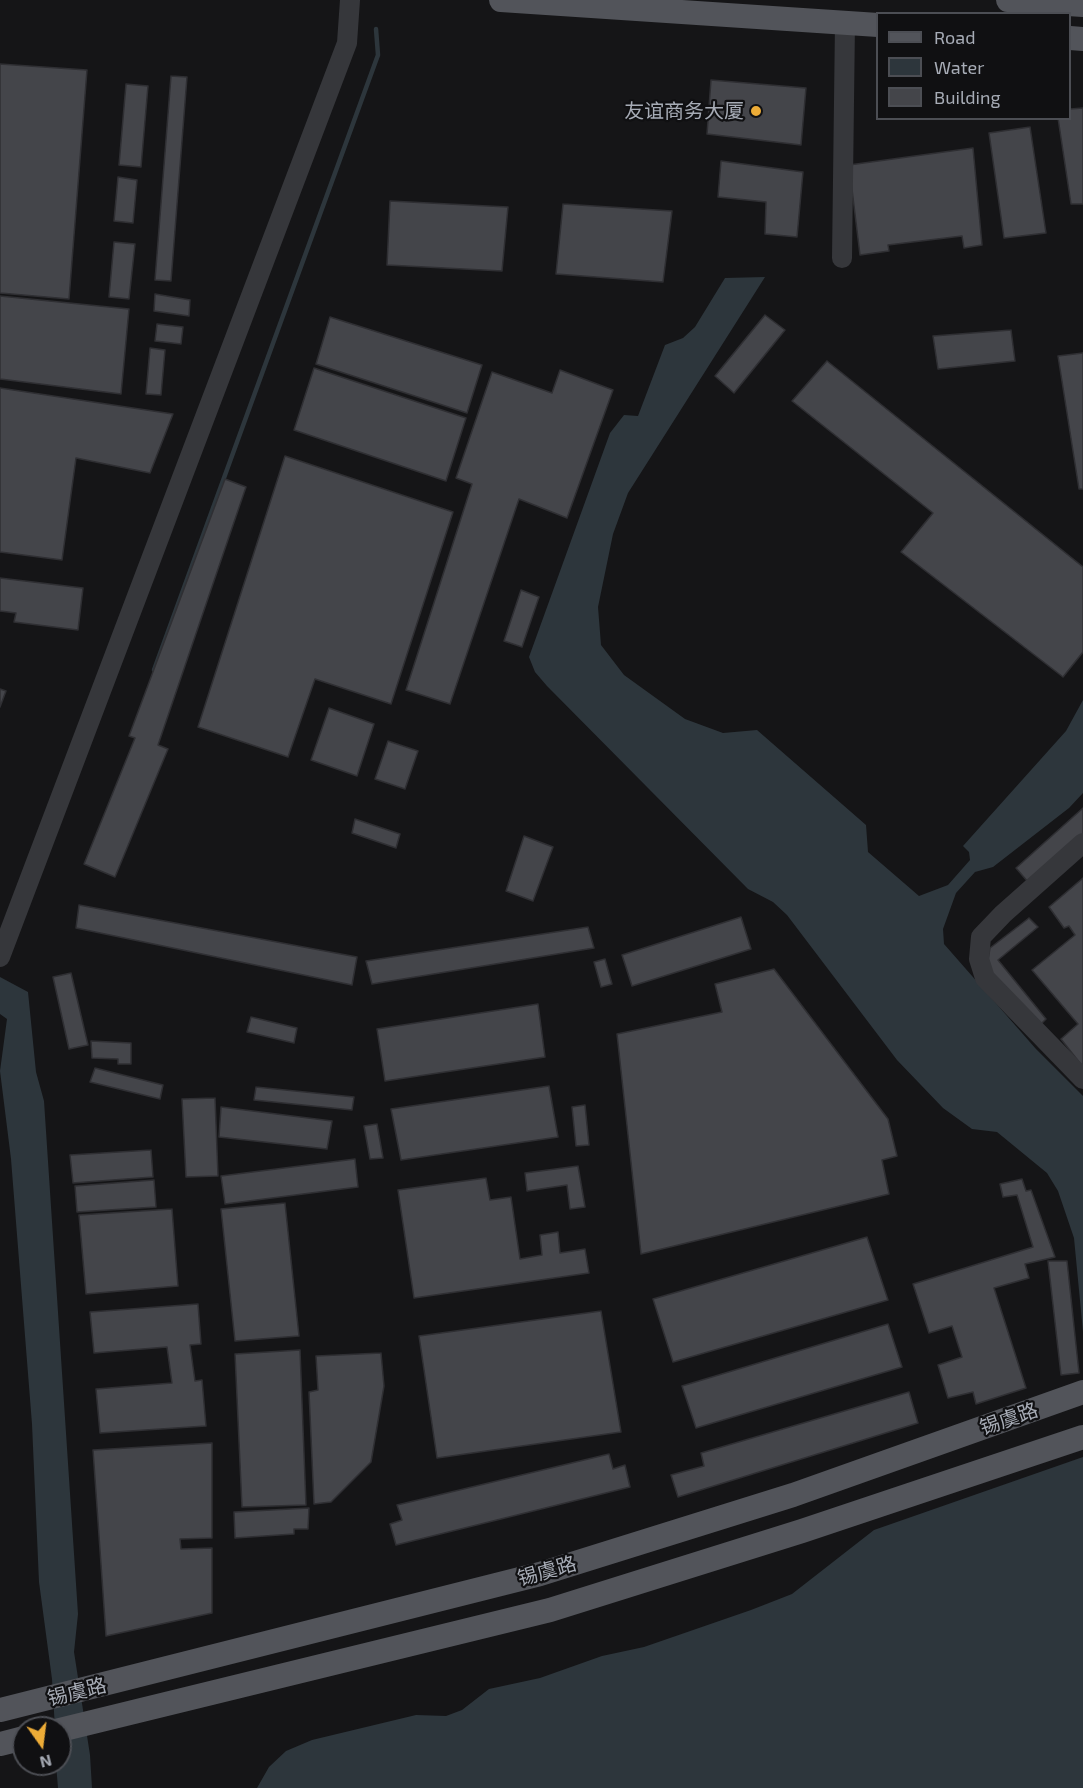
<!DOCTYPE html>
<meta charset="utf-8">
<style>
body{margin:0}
#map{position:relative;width:1083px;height:1788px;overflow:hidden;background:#151517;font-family:"Exo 2",sans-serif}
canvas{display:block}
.legend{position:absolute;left:876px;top:12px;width:195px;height:108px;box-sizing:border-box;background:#101012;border:2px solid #4c4e54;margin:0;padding:8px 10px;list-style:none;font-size:18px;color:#a7acb6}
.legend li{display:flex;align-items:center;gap:12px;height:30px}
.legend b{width:30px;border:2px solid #4c4e54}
.north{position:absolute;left:12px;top:1716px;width:60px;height:60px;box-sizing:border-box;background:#101012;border:2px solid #4c4e54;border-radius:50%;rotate:166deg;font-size:16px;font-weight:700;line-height:24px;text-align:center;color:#a7acb6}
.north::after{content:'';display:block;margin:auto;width:21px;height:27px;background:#edac37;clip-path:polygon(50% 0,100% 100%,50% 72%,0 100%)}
</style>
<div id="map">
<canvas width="1083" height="1788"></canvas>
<ul class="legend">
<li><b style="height:8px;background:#52545a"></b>Road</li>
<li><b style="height:16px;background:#2d363c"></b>Water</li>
<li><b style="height:16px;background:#44454a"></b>Building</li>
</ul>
<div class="north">N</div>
</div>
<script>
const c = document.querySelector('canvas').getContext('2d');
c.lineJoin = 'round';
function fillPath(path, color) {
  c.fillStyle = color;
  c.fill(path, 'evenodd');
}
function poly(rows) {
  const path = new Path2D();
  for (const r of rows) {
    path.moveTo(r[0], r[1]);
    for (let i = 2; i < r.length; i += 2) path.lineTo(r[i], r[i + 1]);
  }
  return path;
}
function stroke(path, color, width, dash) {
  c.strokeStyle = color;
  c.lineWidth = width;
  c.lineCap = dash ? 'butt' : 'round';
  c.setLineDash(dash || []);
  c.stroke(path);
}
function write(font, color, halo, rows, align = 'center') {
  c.font = font + ' "Exo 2","Noto Sans SC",sans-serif';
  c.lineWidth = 4.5;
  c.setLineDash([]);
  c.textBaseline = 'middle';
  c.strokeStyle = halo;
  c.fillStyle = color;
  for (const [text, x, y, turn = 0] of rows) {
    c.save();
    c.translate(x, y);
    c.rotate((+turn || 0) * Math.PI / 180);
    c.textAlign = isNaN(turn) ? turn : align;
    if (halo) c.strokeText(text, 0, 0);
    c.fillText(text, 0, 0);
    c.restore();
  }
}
fillPath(poly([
 [765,277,628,493,613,534,598,607,601,645,624,675,685,719,723,733,757,730,866,825,868,852,919,896,948,885,970,860,969,852,963,846,1066,731,1083,700,1083,793,1069,808,993,867,975,872,956,893,943,929,944,944,1036,1049,1083,1096,1083,1332,1074,1238,1058,1191,1047,1173,997,1132,972,1129,943,1108,897,1060,787,915,773,902,748,889,547,686,535,672,529,657,610,433,624,415,638,416,665,345,683,338,695,327,725,278],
 [0,977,28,992,36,1072,44,1101,78,1614,74,1652,90,1755,92,1788,58,1788,56,1764,60,1764,60,1728,55,1728,52,1679,39,1582,32,1424,11,1159,0,1071,7,1019,0,1014],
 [1083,1457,1083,1788,257,1788,269,1767,286,1751,312,1740,416,1715,446,1716,462,1710,489,1689,540,1678,602,1656,644,1647,751,1610,792,1594,874,1530]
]), '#2d363c');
stroke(poly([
 [154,670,378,55,376,29]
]), '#2d363c', 4.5);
const building = poly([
 [0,64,87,70,69,299,0,293,0,64],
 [171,76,187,77,171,281,155,280,171,76],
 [711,80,806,88,801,145,707,134,711,80],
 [126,84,148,86,141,167,119,165,126,84],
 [1083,108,1083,204,1071,204,1058,118,1070,118,1070,109,1083,108],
 [1030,127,1046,233,1004,238,989,133,1030,127],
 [973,148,982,245,964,248,962,236,888,245,889,251,860,255,849,165,973,148],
 [721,161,803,172,797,237,765,234,766,202,718,197,721,161],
 [118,177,137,180,133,223,114,221,118,177],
 [390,201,508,207,502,271,387,265,390,201],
 [563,204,672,211,663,282,556,274,563,204],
 [114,242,135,244,129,299,109,297,114,242],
 [155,294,190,300,189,316,154,311,155,294],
 [0,296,129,309,121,394,0,379,0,296],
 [765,315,785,330,734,393,715,376,765,315],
 [330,317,482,365,467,413,316,364,330,317],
 [157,324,183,327,181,344,155,341,157,324],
 [1011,330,1015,361,938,369,933,336,1011,330],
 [150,348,165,350,161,395,146,394,150,348],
 [1083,353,1083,489,1079,489,1058,356,1083,353],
 [827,361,1083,567,1083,652,1063,677,901,552,933,513,792,401,827,361],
 [314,368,466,418,446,481,294,430,314,368],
 [560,370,613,390,567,518,519,499,450,704,406,690,472,484,456,478,492,372,552,393,560,370],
 [0,388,173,414,150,473,76,458,62,560,0,552,0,388],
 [285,456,453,512,391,704,315,679,288,757,198,727,285,456],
 [225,479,246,487,158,745,168,749,115,877,84,864,135,738,129,736,225,479],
 [0,578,83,588,78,630,14,622,16,613,0,611,0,578],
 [521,590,539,597,522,647,504,641,521,590],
 [0,689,6,691,0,707,0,689],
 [329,708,374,724,357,776,311,760,329,708],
 [388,741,418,751,405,789,375,779,388,741],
 [1083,808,1083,834,1028,882,1016,868,1083,808],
 [355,819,400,834,396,848,352,833,355,819],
 [524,836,553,847,533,901,506,891,524,836],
 [1083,878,1083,1067,1061,1039,1078,1024,1032,970,1075,935,1069,926,1064,928,1049,907,1083,878],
 [79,905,357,957,352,985,76,928,79,905],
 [741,917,751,949,632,986,622,955,741,917],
 [1029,918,1038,927,998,960,1046,1019,1035,1030,986,973,990,948,1029,918],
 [588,927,594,948,372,984,366,961,588,927],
 [605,959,612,984,601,987,594,962,605,959],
 [774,969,888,1119,897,1156,882,1160,889,1194,641,1254,617,1034,722,1012,715,984,774,969],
 [71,973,88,1045,69,1049,53,977,71,973],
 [538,1004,545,1057,385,1081,377,1029,538,1004],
 [251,1017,297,1028,294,1043,247,1032,251,1017],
 [91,1041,131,1043,131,1064,118,1064,118,1059,92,1058,91,1041],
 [95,1068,163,1085,160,1099,90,1082,95,1068],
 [549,1086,558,1137,401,1160,391,1109,549,1086],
 [256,1087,354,1097,352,1110,254,1100,256,1087],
 [215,1098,218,1176,186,1177,182,1099,215,1098],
 [585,1105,589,1145,576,1146,572,1107,585,1105],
 [221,1107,332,1121,327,1149,219,1137,221,1107],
 [377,1124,383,1158,370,1159,364,1126,377,1124],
 [151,1150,153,1177,73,1183,70,1155,151,1150],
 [355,1159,358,1187,225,1204,221,1176,355,1159],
 [578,1166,585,1207,570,1209,567,1185,527,1191,525,1173,578,1166],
 [486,1178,490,1200,511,1197,520,1259,542,1255,540,1235,558,1232,560,1253,585,1249,589,1273,414,1298,398,1190,486,1178],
 [1022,1179,1026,1191,1031,1190,1055,1257,1025,1264,1029,1278,994,1288,1026,1388,976,1404,973,1392,948,1398,938,1365,962,1357,952,1326,929,1333,913,1284,1033,1247,1017,1195,1003,1197,1000,1184,1022,1179],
 [154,1180,156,1207,77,1212,75,1186,154,1180],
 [285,1203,299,1336,235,1341,221,1209,285,1203],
 [172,1209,178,1286,86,1294,79,1215,172,1209],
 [867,1237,888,1300,673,1362,653,1299,867,1237],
 [1048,1261,1067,1261,1079,1373,1061,1375,1048,1261],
 [198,1304,201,1344,190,1345,195,1381,202,1380,206,1426,100,1433,96,1389,172,1383,167,1347,94,1353,90,1312,198,1304],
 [601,1311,621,1432,437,1458,419,1336,601,1311],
 [888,1324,902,1367,696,1428,682,1386,888,1324],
 [300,1350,306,1505,242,1507,235,1354,300,1350],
 [381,1353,384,1386,371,1462,331,1502,314,1504,309,1392,318,1390,316,1356,381,1353],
 [909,1392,918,1423,678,1497,671,1475,704,1466,701,1453,909,1392],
 [212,1443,212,1538,180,1539,181,1549,212,1548,212,1613,106,1636,93,1450,212,1443],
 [609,1454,613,1469,625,1465,630,1487,396,1545,390,1524,402,1520,397,1505,609,1454],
 [309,1508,308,1529,294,1529,294,1534,235,1538,234,1512,309,1508]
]);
fillPath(building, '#44454a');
stroke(building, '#2f2f33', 1.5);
stroke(poly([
 [842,258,845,23],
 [1083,843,1003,914,981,937,979,959,985,978,1083,1079],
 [0,957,347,43,350,0]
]), '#36373b', 20);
stroke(poly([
 [501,0,878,25],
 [1008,0,1083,5],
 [1070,38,1083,39],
 [0,1710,540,1574,793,1495,1083,1392],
 [60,1730,550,1610,802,1531,1083,1437],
 [0,1744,24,1738]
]), '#52545a', 24);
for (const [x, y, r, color] of [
 [756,111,6,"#edac37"]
]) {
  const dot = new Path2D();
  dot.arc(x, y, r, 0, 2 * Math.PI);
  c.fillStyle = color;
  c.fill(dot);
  stroke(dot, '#101012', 2);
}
write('20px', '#a7acb6', '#101012', [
 ["友谊商务大厦",744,111]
], 'right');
write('20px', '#a7acb6', '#101012', [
 ["锡虞路",1009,1419,-19],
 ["锡虞路",547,1571,-16],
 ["锡虞路",77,1692,-14]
]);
</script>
